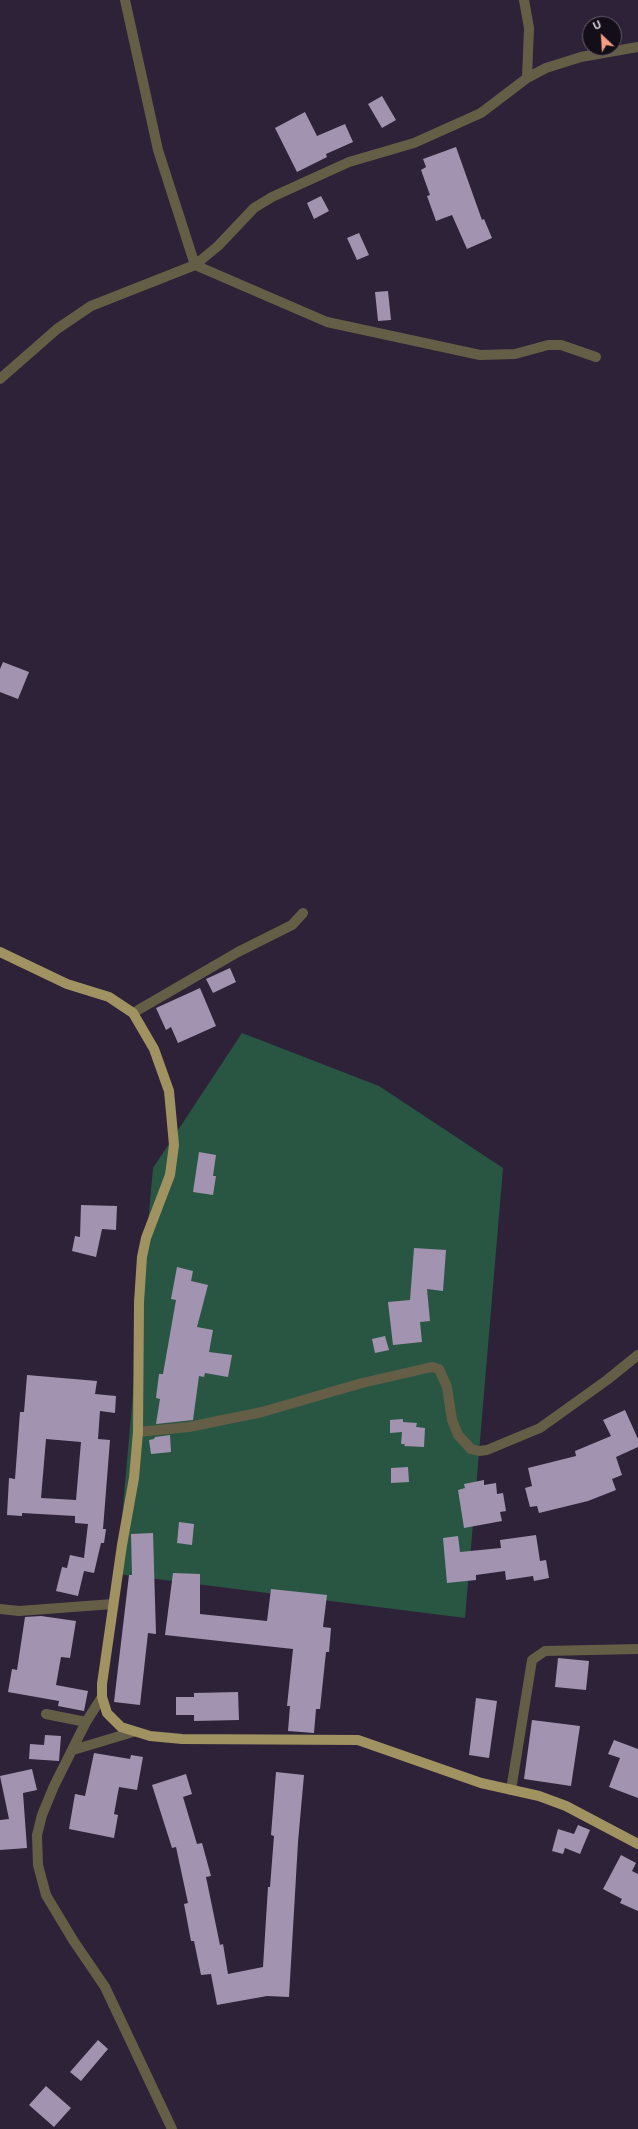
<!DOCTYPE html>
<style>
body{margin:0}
#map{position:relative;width:638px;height:2129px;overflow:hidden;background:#2d2238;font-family:Figtree,sans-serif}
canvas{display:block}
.north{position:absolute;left:582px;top:16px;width:40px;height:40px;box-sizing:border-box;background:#130e18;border:1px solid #655f6b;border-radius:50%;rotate:335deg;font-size:11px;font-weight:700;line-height:16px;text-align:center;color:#e0d9e8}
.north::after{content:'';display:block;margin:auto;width:14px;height:18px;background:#f39f84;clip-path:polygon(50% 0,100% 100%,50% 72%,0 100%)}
</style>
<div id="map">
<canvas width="638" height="2129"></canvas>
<div class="north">U</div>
</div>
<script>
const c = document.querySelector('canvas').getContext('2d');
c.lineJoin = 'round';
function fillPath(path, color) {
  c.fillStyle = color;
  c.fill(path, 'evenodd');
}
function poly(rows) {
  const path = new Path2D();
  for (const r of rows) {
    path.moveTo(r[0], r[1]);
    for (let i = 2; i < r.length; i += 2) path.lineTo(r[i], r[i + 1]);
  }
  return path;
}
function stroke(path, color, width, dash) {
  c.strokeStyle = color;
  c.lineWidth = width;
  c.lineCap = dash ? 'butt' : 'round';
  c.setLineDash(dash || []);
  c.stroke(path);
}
fillPath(poly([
 [242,1033,379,1086,503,1168,465,1618,117,1574,153,1168]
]), '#295643');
fillPath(poly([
 [382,96,396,120,382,128,368,104],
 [305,112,317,136,345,124,353,142,326,154,327,157,297,172,275,128],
 [456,147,482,220,484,219,492,238,467,249,452,215,436,221,427,196,430,195,421,170,426,167,423,159],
 [321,196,329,211,314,219,307,203],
 [359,233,369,255,357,260,347,238],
 [388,291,391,320,378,321,375,292],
 [3,662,29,672,18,699,0,692,0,669],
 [230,968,236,982,213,993,206,979],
 [200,988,216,1026,178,1043,171,1027,166,1030,156,1008],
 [199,1152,216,1155,213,1176,216,1176,213,1195,193,1192],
 [81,1205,117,1206,116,1230,102,1229,96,1257,72,1251,75,1236,80,1237],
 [414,1248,446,1250,443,1291,427,1289,430,1321,420,1322,422,1342,393,1345,388,1302,410,1300],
 [177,1267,193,1271,191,1281,208,1285,197,1327,213,1330,209,1352,232,1355,228,1377,205,1373,204,1377,199,1376,193,1420,156,1424,160,1399,156,1398,159,1374,163,1374,176,1300,171,1299],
 [385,1336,389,1350,375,1353,372,1339],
 [27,1375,97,1381,95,1394,116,1396,115,1413,100,1411,98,1439,110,1440,103,1529,106,1529,104,1543,101,1543,94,1573,84,1571,78,1596,56,1591,62,1567,67,1568,70,1555,84,1558,88,1524,75,1523,75,1516,22,1513,22,1516,7,1515,9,1478,15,1479,20,1412,24,1412],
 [46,1439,81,1442,76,1500,41,1498],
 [625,1410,638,1439,638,1447,616,1457,622,1475,612,1479,616,1490,588,1501,539,1513,537,1506,530,1507,525,1488,532,1486,528,1468,576,1456,575,1451,611,1436,603,1420],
 [403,1419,403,1422,417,1423,416,1427,425,1428,424,1447,404,1446,405,1444,401,1444,402,1432,390,1433,390,1420],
 [170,1435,171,1452,151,1454,149,1440,154,1439,155,1437],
 [408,1467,409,1482,391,1483,391,1468],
 [484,1480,484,1485,496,1483,497,1494,503,1493,506,1511,500,1512,502,1521,464,1528,458,1490,465,1488,464,1484],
 [179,1522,194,1524,192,1545,177,1543],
 [153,1533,156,1634,148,1633,140,1705,114,1702,129,1575,132,1575,131,1534],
 [536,1535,540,1561,546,1560,549,1578,534,1581,533,1576,506,1580,505,1571,476,1575,476,1580,447,1583,443,1538,458,1536,460,1552,501,1548,500,1540],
 [173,1573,200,1574,200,1614,267,1621,271,1589,327,1595,323,1627,331,1628,329,1652,326,1652,320,1709,316,1709,314,1733,288,1731,290,1706,287,1706,293,1649,165,1635],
 [41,1616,76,1621,70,1658,61,1657,56,1685,88,1691,84,1711,58,1706,59,1701,8,1692,12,1669,17,1670,25,1617],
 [558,1658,589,1661,586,1690,555,1687],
 [238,1692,239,1720,194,1721,194,1715,176,1715,176,1697,194,1697,194,1693],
 [476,1698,497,1701,489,1758,469,1755],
 [532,1720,580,1726,571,1786,524,1779],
 [45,1735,61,1736,59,1761,29,1759,30,1744,44,1745],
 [614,1740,638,1749,638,1798,609,1787,620,1758,608,1754],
 [94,1753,130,1759,131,1755,143,1757,137,1790,119,1787,114,1814,118,1815,114,1838,69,1829,75,1794,85,1796],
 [32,1769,37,1790,23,1793,27,1848,0,1850,0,1820,9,1819,0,1776],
 [276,1772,304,1775,298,1842,289,1997,267,1996,217,2005,211,1974,201,1975,194,1941,191,1941,184,1904,188,1903,176,1847,172,1848,152,1785,186,1774,192,1794,183,1797,197,1844,202,1843,211,1876,206,1877,220,1945,223,1944,228,1974,263,1967,268,1887,270,1887,274,1836,271,1835],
 [578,1825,590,1830,580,1854,565,1848,563,1854,552,1851,558,1829,574,1834],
 [621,1855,636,1863,632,1871,638,1874,638,1911,620,1903,622,1899,603,1889],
 [98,2040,108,2049,81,2081,70,2072],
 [46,2086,71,2108,54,2127,29,2105]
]), '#a294b0');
stroke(poly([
 [125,0,158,150,195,265,327,322,480,355,515,354,548,345,561,345,596,357],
 [524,0,529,28,527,78],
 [0,379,57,329,91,306,195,265,218,246,254,208,272,197,349,162,414,143,481,113,527,78,546,68,581,57,638,47],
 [133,1013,238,952,292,925,303,913],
 [138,1432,189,1427,262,1412,362,1383,432,1367,439,1369,447,1387,452,1420,458,1435,471,1449,479,1451,487,1450,540,1428,607,1380,638,1355],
 [0,1609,19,1611,113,1604],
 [102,1697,86,1722,54,1786,42,1815,37,1835,38,1865,46,1895,73,1940,105,1987,172,2129],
 [46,1714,86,1722],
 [73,1750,133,1732],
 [511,1790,532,1660,545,1651,638,1649]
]), '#655e46', 10);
stroke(poly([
 [0,952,67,984,109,997,133,1013,154,1049,169,1091,174,1145,170,1175,146,1238,142,1257,139,1302,138,1432,134,1478,122,1545,102,1684,102,1697,107,1713,121,1727,150,1736,182,1739,358,1740,481,1783,539,1796,566,1806,638,1844]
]), '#a19261', 10);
</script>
